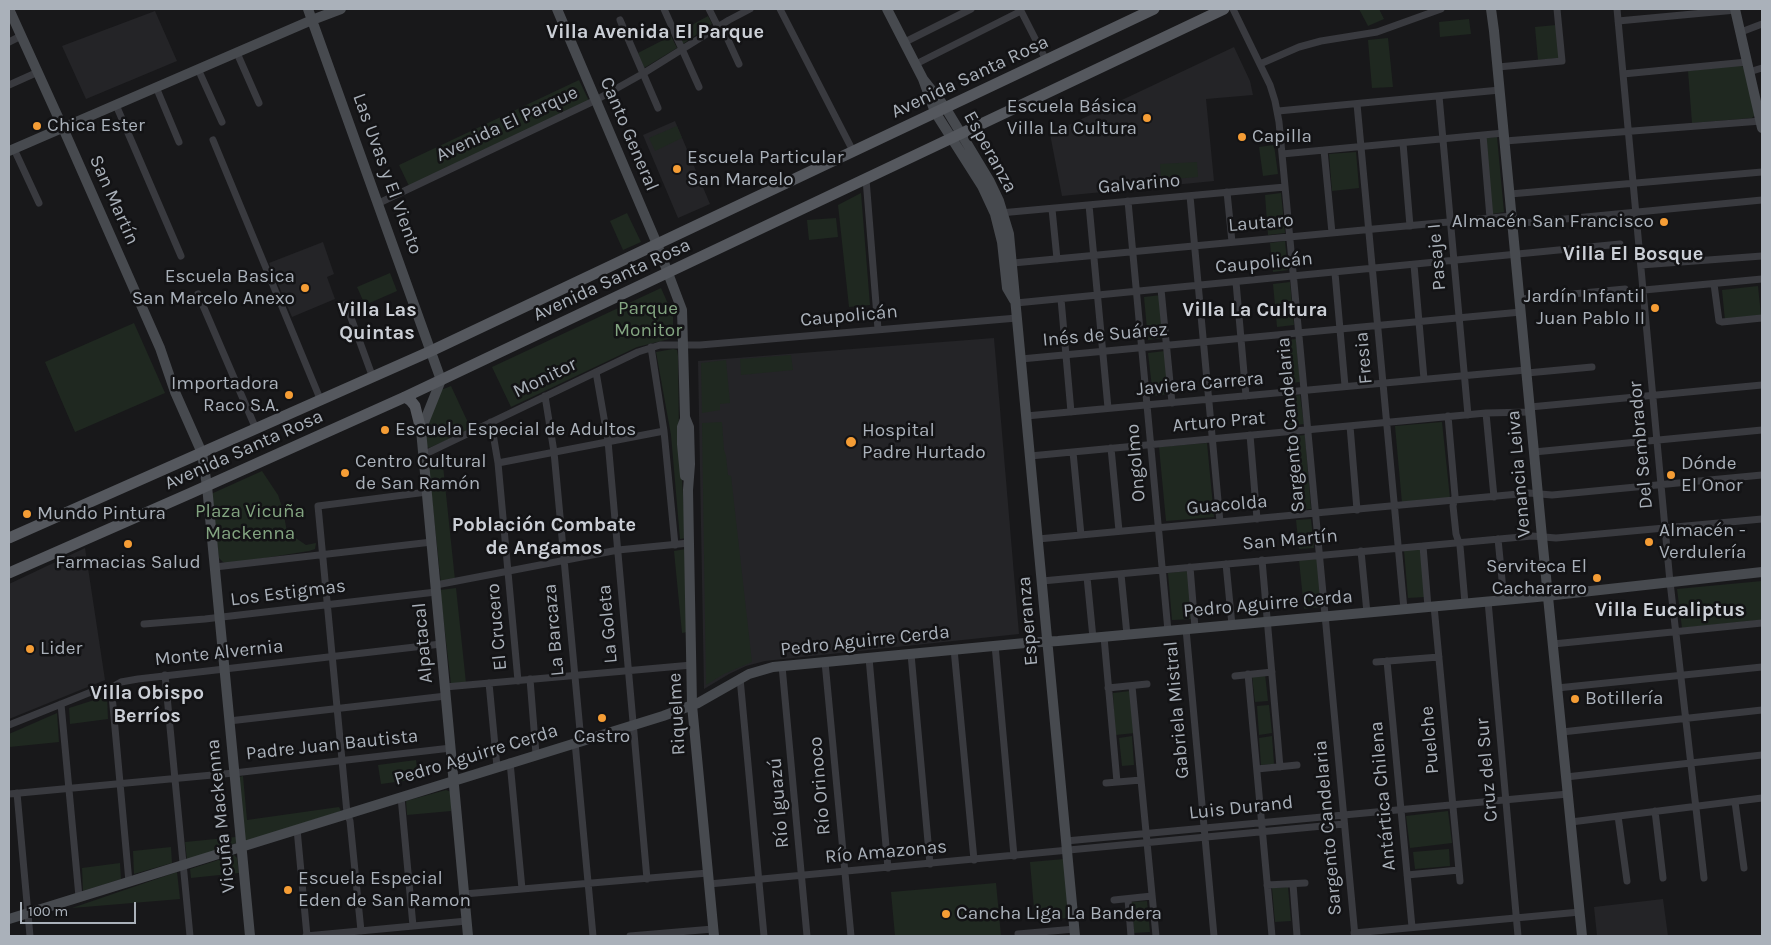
<!DOCTYPE html>
<meta charset="utf-8">
<style>
body{margin:0}
#map{position:relative;width:1771px;height:945px;overflow:hidden;background:#18181a;font-family:Karla,sans-serif}
canvas{display:block}
.frame{position:absolute;inset:0;border:10px solid #aab1ba;pointer-events:none}
.scale{position:absolute;left:20px;top:902px;width:116px;height:22px;box-sizing:border-box;border:2px solid #aab1ba;border-top:0;padding-left:6px;font-size:15px;line-height:18px;white-space:nowrap;color:#aab1ba;-webkit-text-stroke:4px #131315;paint-order:stroke}
</style>
<div id="map">
<canvas width="1771" height="945"></canvas>
<div class="frame"></div>
<div class="scale">100 m</div>
</div>
<script>
const c = document.querySelector('canvas').getContext('2d');
c.lineJoin = 'round';
function fillPath(path, color) {
  c.fillStyle = color;
  c.fill(path, 'evenodd');
}
function poly(rows) {
  const path = new Path2D();
  for (const r of rows) {
    path.moveTo(r[0], r[1]);
    for (let i = 2; i < r.length; i += 2) path.lineTo(r[i], r[i + 1]);
  }
  return path;
}
function stroke(path, color, width, dash) {
  c.strokeStyle = color;
  c.lineWidth = width;
  c.lineCap = dash ? 'butt' : 'round';
  c.setLineDash(dash || []);
  c.stroke(path);
}
function write(font, color, halo, rows, align = 'center') {
  c.font = font + ' Karla,sans-serif';
  c.lineWidth = 5;
  c.setLineDash([]);
  c.textBaseline = 'middle';
  c.strokeStyle = halo;
  c.fillStyle = color;
  for (const [text, x, y, turn = 0] of rows) {
    c.save();
    c.translate(x, y);
    c.rotate((+turn || 0) * Math.PI / 180);
    c.textAlign = isNaN(turn) ? turn : align;
    if (halo) c.strokeText(text, 0, 0);
    c.fillText(text, 0, 0);
    c.restore();
  }
}
fillPath(poly([
 [155,11,177,61,86,99,62,46],
 [1234,47,1250,81,1253,95,1206,99,1214,181,1062,196,1050,134],
 [675,121,710,204,678,218,643,135],
 [323,242,334,274,327,277,335,299,292,317,269,263],
 [994,338,1019,634,765,661,746,666,729,674,704,689,698,361],
 [85,548,105,680,9,719,9,584],
 [1663,899,1668,936,1597,936,1594,907]
]), '#242427');
fillPath(poly([
 [1359,9,1379,9,1384,19,1368,26],
 [708,16,712,24,683,44,677,33],
 [1469,19,1471,34,1440,37,1439,22],
 [1556,25,1560,58,1538,60,1535,27],
 [671,36,677,48,644,68,638,53],
 [1388,38,1393,87,1372,88,1368,40],
 [1740,65,1745,68,1755,115,1752,118,1692,123,1688,71],
 [579,80,589,101,409,186,399,165],
 [677,126,682,138,655,151,649,138],
 [1497,137,1504,212,1492,214,1485,138],
 [1274,145,1278,174,1263,176,1259,147],
 [1356,152,1359,188,1332,191,1329,154],
 [1197,162,1198,177,1161,180,1160,164],
 [861,193,870,305,849,307,838,205],
 [1281,193,1285,233,1268,235,1265,195],
 [627,213,641,242,623,250,610,221],
 [836,218,838,237,809,240,807,220],
 [1285,241,1288,270,1273,272,1270,243],
 [390,273,397,291,365,305,357,287],
 [1290,282,1294,325,1277,327,1273,284],
 [1758,286,1761,316,1725,320,1722,290],
 [661,288,673,315,673,338,637,347,511,407,492,367],
 [1161,295,1165,338,1148,340,1144,297],
 [134,323,165,393,75,432,45,362],
 [1296,339,1300,382,1283,384,1278,341],
 [673,349,677,350,678,356,679,437,686,538,680,539,671,435,656,352],
 [1165,351,1170,394,1153,396,1148,353],
 [791,355,793,370,741,375,740,359],
 [726,360,730,403,720,404,720,410,702,413,701,363],
 [451,386,471,429,429,448,427,447,426,428,441,390],
 [1300,395,1304,424,1288,426,1285,397],
 [722,422,724,450,726,456,728,475,731,476,752,662,724,674,706,685,702,423],
 [1442,422,1450,498,1402,503,1395,426],
 [1305,435,1311,509,1295,511,1288,437],
 [1207,443,1214,517,1166,521,1159,447],
 [442,456,455,580,441,584,428,461],
 [262,471,278,495,283,510,287,532,306,545,316,543,315,549,309,551,227,564,223,562,219,558,211,494],
 [1311,519,1314,548,1299,549,1296,520],
 [1421,548,1425,597,1408,598,1404,550],
 [686,549,687,632,682,633,674,551],
 [1317,558,1322,607,1304,609,1299,560],
 [1188,571,1192,619,1172,620,1168,573],
 [1762,581,1762,620,1682,628,1677,589],
 [456,588,466,683,451,684,440,590],
 [1265,674,1268,701,1255,702,1252,675],
 [1130,691,1135,733,1115,735,1113,693],
 [107,696,108,719,70,724,69,708],
 [1269,705,1272,733,1259,735,1257,706],
 [57,713,59,742,9,747,9,734],
 [1132,736,1134,765,1122,766,1119,738],
 [1272,736,1274,764,1261,765,1259,738],
 [416,760,418,779,381,784,378,765],
 [243,776,247,820,339,807,341,811,247,841,244,840,239,777],
 [446,790,451,792,451,811,407,815,406,801],
 [1448,811,1452,843,1410,848,1406,816],
 [236,837,236,843,187,860,185,842],
 [171,847,172,863,134,874,133,851],
 [1449,849,1450,866,1415,869,1413,852],
 [234,855,237,858,239,873,191,878,190,869],
 [1064,859,1069,918,1035,921,1030,862],
 [120,863,121,879,83,891,82,868],
 [177,872,180,899,72,908],
 [996,883,1001,936,895,936,891,892],
 [1288,887,1291,921,1275,922,1272,888],
 [1147,901,1150,932,1134,933,1132,902]
]), '#1f2820');
stroke(poly([
 [664,9,699,87],
 [709,9,718,27,724,31,739,64],
 [780,9,853,151],
 [1020,9,1046,60],
 [1233,9,1270,85,1275,101,1279,122,1355,936],
 [1617,9,1670,582,1704,878],
 [620,20,658,108],
 [1618,21,1736,10],
 [1741,32,1762,24],
 [9,42,21,36],
 [905,42,971,9],
 [237,53,259,103],
 [916,64,1021,11],
 [1260,64,1299,47,1321,41,1377,32,1441,9],
 [1498,67,1562,61,1557,9],
 [198,69,222,122],
 [1749,72,1762,68],
 [1623,74,1747,62],
 [9,85,38,72],
 [156,87,179,142],
 [1439,96,1468,415],
 [1357,104,1404,609],
 [116,105,181,256],
 [1278,111,1500,90],
 [1483,135,1490,218],
 [213,140,321,401],
 [1505,141,1761,121],
 [1403,143,1410,226],
 [14,149,39,203],
 [1324,150,1332,233],
 [1282,154,1504,133],
 [866,179,878,329],
 [1227,192,1232,242],
 [1510,194,1762,172],
 [1190,196,1220,522],
 [1128,201,1168,631],
 [379,203,596,100,644,73,729,20,750,9],
 [1089,205,1108,408],
 [1052,209,1057,259],
 [1000,213,1285,187],
 [1513,224,1762,200],
 [1013,263,1512,216],
 [1414,265,1424,379],
 [1641,265,1762,256],
 [1335,273,1345,386],
 [1236,282,1246,396],
 [1714,284,1719,321,1722,322,1762,318],
 [1161,289,1172,403],
 [1644,290,1762,279],
 [198,294,256,429],
 [1061,299,1071,412],
 [1520,299,1625,289],
 [1016,303,1620,244],
 [346,304,373,378],
 [651,347,664,431,675,545],
 [1021,359,1521,312],
 [596,372,608,441,647,879],
 [1527,373,1592,367],
 [545,396,554,452,581,741],
 [1530,407,1762,385],
 [1486,413,1494,497],
 [1026,416,1526,370],
 [1448,416,1455,496,1453,506,1456,534,1460,546,1465,603],
 [491,422,498,463,518,681],
 [1350,426,1357,510],
 [1250,435,1257,519],
 [1111,448,1119,531],
 [1073,452,1081,535],
 [1534,452,1762,430],
 [423,455,638,352,660,345,700,345,1017,318],
 [1030,456,1486,413,1530,412],
 [498,463,664,431],
 [1038,539,1529,493,1552,495,1762,475],
 [1498,539,1504,600],
 [1423,546,1428,607],
 [1361,551,1367,613],
 [1262,560,1280,767],
 [1226,564,1232,625],
 [215,567,432,542],
 [1190,567,1195,628],
 [1121,574,1127,635],
 [1087,577,1093,638],
 [1042,581,1532,536,1556,538,1762,519],
 [436,585,618,550,689,543],
 [1488,601,1518,936],
 [1434,606,1460,881],
 [144,624,205,619,436,592],
 [1186,629,1214,936],
 [1104,637,1117,782],
 [1553,644,1762,623],
 [995,645,1014,856],
 [954,649,974,860],
 [911,654,930,864],
 [869,658,888,868],
 [1387,661,1412,927],
 [825,662,851,936],
 [1376,662,1439,657],
 [782,666,807,936],
 [1248,674,1272,936],
 [165,675,190,936],
 [1235,676,1272,672],
 [740,678,764,936],
 [530,679,536,754],
 [489,683,497,767],
 [114,686,112,695,129,882],
 [1132,686,1156,936],
 [445,687,692,665],
 [1108,688,1147,684],
 [1557,688,1762,667],
 [61,704,79,897],
 [229,721,446,696],
 [9,725,101,688,114,686,121,682,138,679,441,644],
 [1562,732,1762,710],
 [575,742,593,936],
 [510,762,522,889],
 [1257,769,1297,765],
 [1566,777,1762,755],
 [1106,783,1141,780],
 [17,793,30,936],
 [9,794,234,773,451,748],
 [401,797,413,926],
 [1735,802,1744,868],
 [1655,811,1663,878],
 [1618,816,1627,881],
 [1571,822,1762,798],
 [297,829,307,936],
 [1066,841,1568,794],
 [1407,875,1459,870],
 [709,884,1344,824],
 [1293,884,1297,936],
 [1267,885,1305,883],
 [464,894,708,873],
 [1128,899,1131,936],
 [1114,900,1152,896],
 [361,931,350,821,347,813,318,506,427,492],
 [1354,933,1580,912],
 [1018,934,1075,929],
 [306,936,467,921],
 [630,936,713,929]
]), '#393a3f', 7);
stroke(poly([
 [9,9,63,128,160,348,175,392,202,453,207,486,250,936],
 [308,9,441,380,421,430,468,936],
 [557,9,657,244,682,310,685,417,689,427,690,464,688,490,692,705,714,936],
 [887,9,923,79,935,112,982,186,995,214,1002,242,1007,288,1014,300],
 [1491,9,1494,31,1542,537,1582,936],
 [1735,9,1762,128],
 [923,79,945,107,989,180,999,201,1009,234,1075,936],
 [9,151,312,20,341,9],
 [685,419,682,427,682,444,685,476],
 [9,919,663,716,698,703,749,674,773,667,1025,643,1058,641,1537,597,1762,572]
]), '#474a4f', 10);
stroke(poly([
 [405,397,411,401,415,406,421,430],
 [9,538,431,351,1154,9],
 [9,573,191,493,405,397,1224,9]
]), '#55585e', 11);
for (const [x, y, r, color] of [
 [1147,118,5,"#f59d35"],
 [37,126,5,"#f59d35"],
 [1242,137,5,"#f59d35"],
 [677,169,5,"#f59d35"],
 [1664,222,5,"#f59d35"],
 [305,288,5,"#f59d35"],
 [1655,308,5,"#f59d35"],
 [289,395,5,"#f59d35"],
 [385,430,5,"#f59d35"],
 [851,442,6,"#f59d35"],
 [345,473,5,"#f59d35"],
 [1671,475,5,"#f59d35"],
 [27,514,5,"#f59d35"],
 [1649,542,5,"#f59d35"],
 [128,544,5,"#f59d35"],
 [1597,578,5,"#f59d35"],
 [30,649,5,"#f59d35"],
 [1575,699,5,"#f59d35"],
 [602,718,5,"#f59d35"],
 [288,890,5,"#f59d35"],
 [946,914,5,"#f59d35"]
]) {
  const dot = new Path2D();
  dot.arc(x, y, r, 0, 2 * Math.PI);
  c.fillStyle = color;
  c.fill(dot);
  stroke(dot, '#131315', 2);
}
write('19px', '#aab1ba', '#131315', [
 ["Avenida Santa Rosa",970,77,-25],
 ["Avenida El Parque",507,124,-25],
 ["Canto General",629,134,67],
 ["Esperanza",990,152,61],
 ["Las Uvas y El Viento",387,174,70],
 ["Galvarino",1139,184,-5],
 ["San Martín",114,200,66],
 ["Lautaro",1261,223,-5],
 ["Pasaje I",1437,257,-95],
 ["Caupolicán",1264,263,-5],
 ["Avenida Santa Rosa",612,280,-25],
 ["Caupolicán",849,316,-5],
 ["Inés de Suárez",1105,335,-5],
 ["Fresia",1364,358,-95],
 ["Monitor",545,378,-26],
 ["Javiera Carrera",1200,384,-5],
 ["Arturo Prat",1219,422,-5],
 ["Sargento Candelaria",1291,425,-95],
 ["Del Sembrador",1641,445,-95],
 ["Avenida Santa Rosa",244,450,-24],
 ["Ongolmo",1136,463,-95],
 ["Venancia Leiva",1519,474,-95],
 ["Guacolda",1227,505,-5],
 ["San Martín",1290,540,-5],
 ["Los Estigmas",288,593,-7],
 ["Pedro Aguirre Cerda",1268,604,-5],
 ["Esperanza",1028,621,-95],
 ["La Goleta",608,624,-95],
 ["El Crucero",497,627,-95],
 ["La Barcaza",554,630,-95],
 ["Pedro Aguirre Cerda",865,641,-6],
 ["Alpatacal",423,643,-95],
 ["Monte Alvernia",219,653,-6],
 ["Gabriela Mistral",1177,710,-95],
 ["Riquelme",677,714,-93],
 ["Puelche",1430,740,-95],
 ["Padre Juan Bautista",332,745,-6],
 ["Pedro Aguirre Cerda",476,755,-17],
 ["Cruz del Sur",1487,770,-95],
 ["Río Orinoco",820,786,-95],
 ["Antártica Chilena",1383,796,-95],
 ["Río Iguazú",779,803,-95],
 ["Luis Durand",1241,808,-6],
 ["Vicuña Mackenna",221,816,-96],
 ["Sargento Candelaria",1328,828,-95],
 ["Río Amazonas",886,852,-5]
]);
write('19px', '#aab1ba', '#131315', [
 ["Escuela Básica",1137,107,"right"],
 ["Villa La Cultura",1137,129,"right"],
 ["Chica Ester",47,126],
 ["Capilla",1252,137],
 ["Escuela Particular",687,158],
 ["San Marcelo",687,180],
 ["Almacén San Francisco",1654,222,"right"],
 ["Escuela Basica",295,277,"right"],
 ["San Marcelo Anexo",295,299,"right"],
 ["Jardín Infantil",1645,297,"right"],
 ["Juan Pablo II",1645,319,"right"],
 ["Importadora",279,384,"right"],
 ["Raco S.A.",279,406,"right"],
 ["Escuela Especial de Adultos",395,430],
 ["Hospital",862,431],
 ["Padre Hurtado",862,453],
 ["Centro Cultural",355,462],
 ["de San Ramón",355,484],
 ["Dónde",1681,464],
 ["El Onor",1681,486],
 ["Mundo Pintura",37,514],
 ["Almacén -",1659,531],
 ["Verdulería",1659,553],
 ["Farmacias Salud",128,563,"center"],
 ["Serviteca El",1587,567,"right"],
 ["Cachararro",1587,589,"right"],
 ["Lider",40,649],
 ["Botillería",1585,699],
 ["Castro",602,737,"center"],
 ["Escuela Especial",298,879],
 ["Eden de San Ramon",298,901],
 ["Cancha Liga La Bandera",956,914]
], 'left');
write('19px', '#83a581', '#131315', [
 ["Parque",648,309],
 ["Monitor",648,331],
 ["Plaza Vicuña",250,512],
 ["Mackenna",250,534]
]);
write('bold 20px', '#cbcfd6', '#131315', [
 ["Villa Avenida El Parque",655,32],
 ["Villa El Bosque",1633,254],
 ["Villa Las",377,310],
 ["Quintas",377,333],
 ["Villa La Cultura",1255,310],
 ["Población Combate",544,525],
 ["de Angamos",544,548],
 ["Villa Eucaliptus",1670,610],
 ["Villa Obispo",147,693],
 ["Berríos",147,716]
]);
</script>
